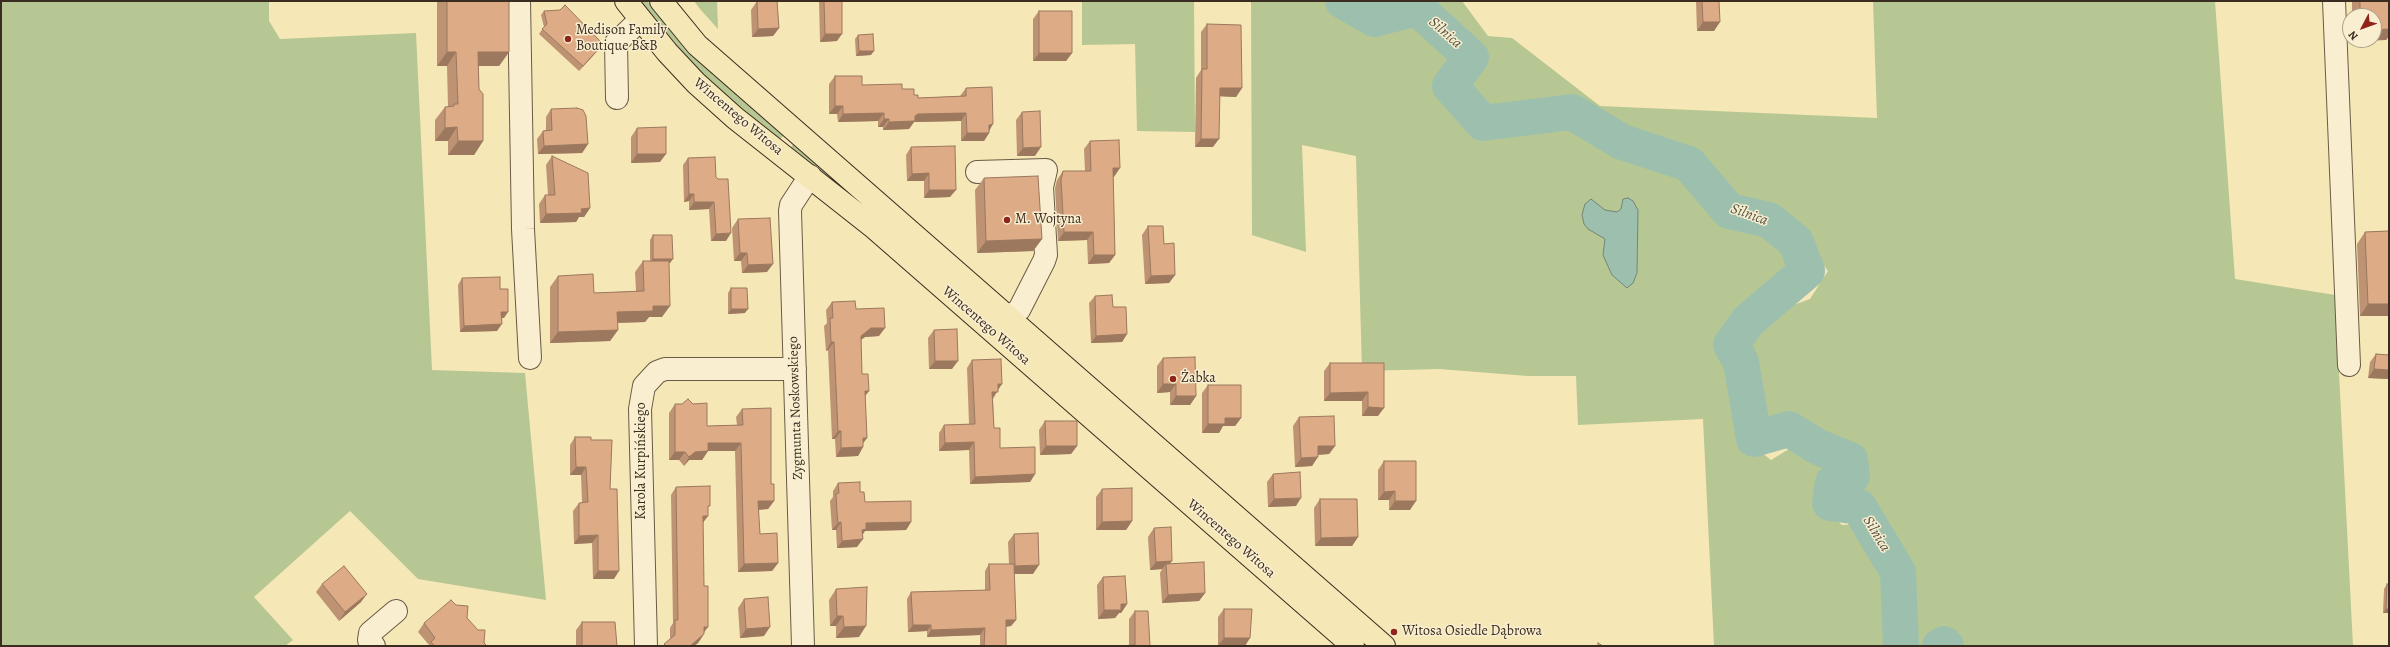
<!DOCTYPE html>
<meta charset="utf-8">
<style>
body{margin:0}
#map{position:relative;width:2390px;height:647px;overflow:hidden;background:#f6e7b6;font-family:Alegreya,serif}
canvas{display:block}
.frame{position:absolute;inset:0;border:2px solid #3a2c20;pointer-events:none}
.north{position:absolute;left:2342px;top:8px;width:40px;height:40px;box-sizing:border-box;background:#f9efd0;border:1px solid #ada18a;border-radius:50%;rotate:229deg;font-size:11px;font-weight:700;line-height:16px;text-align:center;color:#3a2c20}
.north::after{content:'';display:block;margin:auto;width:14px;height:18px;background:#8f2418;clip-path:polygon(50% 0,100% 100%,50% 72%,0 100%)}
</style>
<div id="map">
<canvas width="2390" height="647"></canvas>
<div class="frame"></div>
<div class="north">N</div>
</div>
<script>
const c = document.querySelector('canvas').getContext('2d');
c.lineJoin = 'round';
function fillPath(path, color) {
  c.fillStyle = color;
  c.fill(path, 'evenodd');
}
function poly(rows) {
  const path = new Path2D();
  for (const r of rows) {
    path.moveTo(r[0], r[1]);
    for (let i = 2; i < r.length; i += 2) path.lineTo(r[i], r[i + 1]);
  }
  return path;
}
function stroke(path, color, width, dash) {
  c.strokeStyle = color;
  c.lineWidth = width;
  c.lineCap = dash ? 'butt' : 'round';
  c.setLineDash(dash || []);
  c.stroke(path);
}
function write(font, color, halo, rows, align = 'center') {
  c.font = font + ' Alegreya,serif';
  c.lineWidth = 3;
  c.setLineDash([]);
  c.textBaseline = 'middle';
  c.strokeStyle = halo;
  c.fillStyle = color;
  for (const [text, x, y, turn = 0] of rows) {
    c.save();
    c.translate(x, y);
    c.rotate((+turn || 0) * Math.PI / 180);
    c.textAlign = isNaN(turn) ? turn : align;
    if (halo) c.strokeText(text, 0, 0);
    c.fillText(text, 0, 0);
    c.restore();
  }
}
fillPath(poly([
 [1,1,269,1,269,21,280,39,416,33,432,370,525,373,546,600,418,579,350,511,254,597,293,640,285,646,1,646],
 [639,1,647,1,688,53,729,83,786,132,779,141,700,76],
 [694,1,717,1,718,29,700,9],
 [1082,1,1194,1,1195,132,1137,131,1135,44,1082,45],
 [1251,1,1462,1,1488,36,1512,38,1600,106,1877,118,1873,1,2215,1,2235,279,2335,295,2353,646,1955,646,1946,640,1934,646,1905,646,1903,568,1890,524,1865,501,1847,507,1834,499,1858,483,1855,458,1819,443,1790,423,1773,439,1755,431,1751,384,1743,345,1769,314,1810,299,1828,271,1794,225,1765,211,1738,210,1694,159,1694,174,1711,207,1733,227,1766,227,1784,243,1804,272,1799,281,1756,303,1727,342,1739,412,1752,445,1771,460,1799,443,1817,457,1841,468,1823,487,1822,508,1842,525,1861,524,1879,535,1891,573,1889,629,1893,646,1714,646,1703,419,1578,425,1576,376,1528,376,1439,369,1362,371,1356,156,1302,145,1306,252,1252,235],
 [796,140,857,195,856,199,853,200,789,150]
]), '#b6c793');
const water = poly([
 [1628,198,1633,201,1638,210,1637,273,1633,283,1627,288,1612,275,1607,264,1603,255,1605,239,1588,229,1584,224,1582,215,1585,204,1591,199,1605,210,1617,212,1621,209,1623,199,1628,198]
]);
fillPath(water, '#9dc0ae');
stroke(water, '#758575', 1);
stroke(poly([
 [1343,1,1374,19,1417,8,1471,57,1450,86,1483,123,1572,112,1622,142,1689,164,1729,211,1769,220,1796,242,1807,271,1748,321,1731,345,1741,362,1754,439,1789,429,1818,447,1850,460,1852,476,1833,483,1830,503,1859,507,1898,572,1901,646],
 [1940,646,1944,644,1946,646]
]), '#9dc0ae', 36);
const minor = poly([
 [519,1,523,229,530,358],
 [2334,1,2349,365],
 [617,98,616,43,640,20],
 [977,172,1046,170,1042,187,1046,255,1044,261,1019,310,1008,317,996,331],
 [374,646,369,640,370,633,396,611],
 [646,646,640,409,644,386,657,372,665,369,795,369],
 [803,646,790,211,791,205,810,176]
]);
const major = poly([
 [626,1,667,52,696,83,735,118,872,226,1353,646],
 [661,1,697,45,1384,646]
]);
stroke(minor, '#695b46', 24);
stroke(major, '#3a2c20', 24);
stroke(minor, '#f9efd0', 22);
stroke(major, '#f6e7b6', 22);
fillPath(poly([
 [437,1,509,1,509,52,499,66,479,66,479,89,483,141,474,155,448,155,448,141,435,141,435,120,445,107,448,107,447,66,437,66],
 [757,1,779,28,773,36,752,37,751,10],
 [819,1,842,1,837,41,820,42],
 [1696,1,1719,1,1714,31,1697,31],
 [2352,1,2389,1,2389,36,2386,40,2352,41,2352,40,2374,40,2374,16,2352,16],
 [544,11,600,48,579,71,539,34,544,27,541,15],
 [1039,11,1072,53,1066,61,1033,61,1033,19],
 [1207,24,1242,88,1236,97,1220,96,1213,147,1195,147,1196,78,1201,70,1201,32],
 [858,35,871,55,856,56,855,39],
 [835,76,862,85,902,89,918,98,960,96,966,88,989,130,989,133,984,141,961,141,961,121,914,122,909,129,883,130,883,127,878,127,878,121,838,122,837,114,829,114,829,84],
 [551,109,588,144,582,153,538,154,537,139,543,131,546,130,546,117],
 [1022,112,1035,156,1017,156,1016,120],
 [637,128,660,162,631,163,631,137],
 [1090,141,1114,177,1113,177,1115,255,1109,263,1088,264,1087,240,1058,241,1055,188,1057,180,1063,171,1085,171,1084,149],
 [911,147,950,197,924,198,924,181,907,181,906,155],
 [552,156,590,208,584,217,579,217,576,222,540,223,539,204,545,195,548,195,546,165],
 [688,158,716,177,726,241,711,241,709,209,689,210,689,201,684,202,683,165],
 [984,178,1042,239,1033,251,977,253,975,190],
 [738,219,767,272,742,273,741,261,734,261,732,228],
 [1148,226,1164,244,1175,275,1169,283,1145,284,1142,235],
 [2389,231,2389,316,2360,316,2357,244,2365,232],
 [653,235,670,263,669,263,662,317,649,317,645,322,617,323,618,330,610,341,550,343,550,287,558,276,594,293,636,291,635,272,643,261,650,261,650,240],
 [462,278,500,289,504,318,501,318,497,331,460,332,458,285],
 [731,288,745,313,728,314,728,293],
 [1095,296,1113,307,1127,334,1122,342,1091,343,1089,303],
 [832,302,856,309,879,336,865,337,861,340,862,374,869,391,865,395,867,438,863,443,863,447,858,456,836,457,835,439,832,439,828,350,826,351,824,326,827,323,826,310],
 [934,330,952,369,929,369,928,338],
 [2376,354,2389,355,2389,379,2368,378,2370,362],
 [1163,358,1196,396,1190,405,1170,405,1170,392,1157,393,1157,366],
 [972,360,998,390,993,399,994,428,1000,448,1035,474,1030,482,970,484,969,450,939,451,939,433,944,425,969,424,967,368],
 [1330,363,1384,363,1378,416,1362,416,1362,401,1324,401,1324,371],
 [1208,385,1241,418,1235,426,1223,426,1219,433,1202,433,1202,393],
 [675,404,707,426,737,425,736,417,742,409,771,484,774,501,768,509,758,510,760,534,778,563,772,571,738,572,735,451,708,451,702,460,689,460,684,466,679,460,669,460,669,413],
 [1299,417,1335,446,1329,454,1318,455,1312,466,1295,467,1293,426],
 [1045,421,1077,446,1071,454,1040,455,1039,430],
 [575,437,591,440,610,489,614,579,593,579,592,543,574,544,573,511,579,503,582,503,581,475,570,475,570,445],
 [1384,461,1410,510,1389,510,1389,500,1378,500,1378,470],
 [1273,474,1296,506,1268,507,1267,482],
 [838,483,860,492,865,502,911,522,906,530,865,531,862,535,857,547,837,548,836,530,832,530,830,501,833,497,833,491],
 [676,487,708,510,708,516,703,522,704,634,698,643,694,646,663,646,670,640,670,628,673,623,671,495],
 [1102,489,1132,521,1126,530,1096,530,1096,497],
 [1320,499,1358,537,1352,546,1315,546,1314,508],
 [1154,528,1170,564,1205,593,1199,601,1162,603,1160,573,1162,569,1150,570,1148,537],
 [1014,534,1033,574,1014,574,1016,620,1011,626,1006,627,1006,646,980,646,980,635,927,637,927,631,908,632,907,599,911,592,985,590,985,571,989,564,1009,564,1008,542],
 [1103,577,1127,604,1121,613,1119,613,1115,618,1098,619,1097,585],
 [322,584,361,602,339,621,316,592],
 [2387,584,2389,585,2389,613,2383,613,2384,589],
 [836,589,859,637,836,638,836,626,830,626,829,600],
 [744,599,764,636,740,638,738,608],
 [1224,609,1245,646,1218,646,1218,617],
 [1135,611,1150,646,1129,645,1129,619],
 [467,618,487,646,428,646,429,645,418,632,424,623],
 [582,622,617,646,576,646,576,630]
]), '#be9373');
fillPath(poly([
 [1703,22,1720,22,1714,31,1697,31],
 [779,28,773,36,752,37,758,29],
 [2389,29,2389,36,2386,40,2352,41,2353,40,2374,40,2374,30],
 [825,34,842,34,837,41,820,42],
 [603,44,600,48,579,71,583,66],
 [859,51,874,51,871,55,856,56],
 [447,52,456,52,447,66,437,66],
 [478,52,509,52,499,66,469,66],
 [1039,53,1072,53,1066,61,1033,61],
 [1220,88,1242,88,1236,97,1214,96],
 [835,106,843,106,837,114,829,114],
 [884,113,878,121,838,122,843,114],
 [966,113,961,121,914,122,909,129,883,130,889,122,915,116,918,114],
 [884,119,889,119,883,127,878,127],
 [993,124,988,133,989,125],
 [457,127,448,141,435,141,445,128],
 [967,133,989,133,984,141,961,141],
 [1201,139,1219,139,1213,147,1195,147],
 [458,141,483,141,474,155,448,155],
 [588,144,582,153,538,154,544,146],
 [1041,147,1035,156,1017,156,1023,148],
 [637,154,666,154,660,162,631,163],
 [1113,168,1120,168,1114,177,1107,177],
 [929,173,924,181,907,181,912,174],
 [929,190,956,190,950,197,924,198],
 [689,194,694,194,689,201,684,202],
 [694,202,714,202,709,209,689,210],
 [590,208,584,217,579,217,576,222,540,223,546,214,581,209],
 [1064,232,1093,232,1087,240,1058,241],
 [731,233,726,241,711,241,716,234],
 [1042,239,1033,251,977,253,986,241],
 [740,253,747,253,741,261,734,261],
 [1094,255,1115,255,1109,263,1088,264],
 [653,259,673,259,670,263,650,263],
 [773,264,767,272,742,273,748,265],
 [1175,275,1169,283,1145,284,1151,276],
 [2368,304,2389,304,2389,316,2360,316],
 [653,306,670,306,662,317,649,317,645,322,609,323,617,312],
 [731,309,748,309,745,313,728,314],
 [501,312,508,312,504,318,497,318],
 [502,324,497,331,460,332,464,326],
 [871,328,885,328,879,336,865,337,855,344,861,336],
 [618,330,610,341,550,343,558,332],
 [1127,334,1122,342,1091,343,1096,336],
 [831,342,834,342,828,350,826,351],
 [935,361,958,361,952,369,929,369],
 [2374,369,2389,370,2389,379,2368,378],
 [998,384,1002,384,992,399,987,400],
 [1163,384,1176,384,1170,392,1157,393],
 [865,391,869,391,863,399],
 [1368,392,1362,401,1324,401,1330,393],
 [1176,396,1196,396,1190,405,1170,405],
 [1368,407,1384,408,1378,416,1362,416],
 [1225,418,1241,418,1235,426,1223,426,1219,433,1202,433,1208,424],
 [838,431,841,431,835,439,832,439],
 [863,438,867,438,861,446],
 [974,442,969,450,939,451,945,443],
 [708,443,741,443,735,451,708,451,702,460,689,460,684,466,689,457,695,452],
 [1046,446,1077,446,1071,454,1040,455],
 [1318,446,1335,446,1329,454,1312,455],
 [863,447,858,456,836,457,841,448],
 [675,452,685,452,679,460,669,460],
 [1318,457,1312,466,1295,467,1301,458],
 [576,467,586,467,581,475,570,475],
 [1035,474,1030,482,970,484,975,477],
 [1395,491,1389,500,1378,500,1384,492],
 [1301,498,1296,506,1268,507,1274,499],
 [758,501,774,501,768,509,752,510],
 [1395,501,1416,501,1410,510,1389,510],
 [703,516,708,516,702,524],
 [1132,521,1126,530,1096,530,1102,522],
 [841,522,836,530,832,530,838,523],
 [911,522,906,530,865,531,861,537,857,537,866,523],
 [598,535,592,543,574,544,579,536],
 [1358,537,1352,546,1315,546,1321,538],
 [863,539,857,547,837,548,842,541],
 [1172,561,1166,569,1166,564,1162,569,1150,570,1156,562],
 [778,563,772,571,738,572,744,564],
 [1039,565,1033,574,1010,574,1015,566],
 [598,571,619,571,614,579,593,579],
 [1205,593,1199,601,1162,603,1168,595],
 [367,594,361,602,339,621,345,612],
 [1121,604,1127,604,1121,613,1119,613,1115,618,1098,619,1104,610],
 [2386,609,2389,609,2389,613,2383,613],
 [837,616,843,616,836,626,830,626],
 [1006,620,1016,620,1011,626,1001,627],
 [913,625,931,625,927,631,908,632],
 [866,626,859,637,836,638,844,627],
 [704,627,708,627,702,635],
 [770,627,764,636,740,638,746,629],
 [985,628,980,635,927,637,931,630],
 [704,634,698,643,694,646,690,646],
 [1224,638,1250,638,1245,646,1218,646]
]), '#9b785e');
const building = poly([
 [447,1,509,1,509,52,478,52,479,89,483,94,483,141,458,141,457,127,445,128,445,107,454,106,454,104,458,104,456,52,447,52,447,1],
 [757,1,777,1,779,28,758,29,757,1],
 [824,1,842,1,842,34,825,34,824,1],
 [1702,1,1719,1,1720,22,1703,22,1702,1],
 [2360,1,2389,1,2389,29,2374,30,2374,16,2360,16,2360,1],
 [565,5,603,44,583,66,542,29,547,24,544,11,560,10,565,5],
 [1039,11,1072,11,1072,53,1039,53,1039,11],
 [1207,24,1241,25,1242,88,1220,88,1219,139,1201,139,1202,69,1207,69,1207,24],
 [873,34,874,51,859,51,858,35,873,34],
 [835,76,862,76,862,85,902,84,902,89,914,89,914,95,918,95,918,98,966,96,966,88,992,87,993,124,989,125,989,133,967,133,966,113,918,114,915,116,915,121,889,122,889,119,884,119,884,113,843,114,843,106,835,106,835,76],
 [577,108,583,110,586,116,588,144,544,146,543,131,552,130,551,109,577,108],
 [1040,111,1041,147,1023,148,1022,112,1040,111],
 [666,127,666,154,637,154,637,128,666,127],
 [1119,140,1120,168,1113,168,1115,255,1094,255,1093,232,1064,232,1061,180,1063,171,1091,171,1090,141,1119,140],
 [955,146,956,190,929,190,929,173,912,174,911,147,955,146],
 [552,156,588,173,590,208,581,209,582,213,546,214,545,195,555,195,552,156],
 [715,157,716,177,718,179,728,179,731,233,716,234,714,202,694,202,694,194,689,194,688,158,715,157],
 [1038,176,1042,239,986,241,984,178,1038,176],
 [770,218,773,264,748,265,747,253,740,253,738,219,770,218],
 [1148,226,1163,226,1164,244,1174,243,1175,275,1151,276,1148,226],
 [2389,231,2389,304,2368,304,2365,232,2389,231],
 [653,235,672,235,673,259,653,259,653,235],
 [643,261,669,261,670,306,653,306,653,311,617,312,618,330,558,332,558,276,593,274,594,293,644,291,643,261],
 [500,277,500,289,508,289,508,312,501,312,502,324,464,326,462,278,500,277],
 [731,288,747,288,748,309,731,309,731,288],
 [1112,295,1113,307,1126,307,1127,334,1096,336,1095,296,1112,295],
 [855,301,856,309,884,308,885,328,871,328,861,336,862,374,868,374,869,391,865,391,867,438,863,438,863,447,841,448,841,431,838,431,834,342,831,342,830,318,833,318,832,302,855,301],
 [957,329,958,361,935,361,934,330,957,329],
 [2376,354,2389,355,2389,370,2374,369,2376,354],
 [1195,357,1196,396,1176,396,1176,384,1163,384,1163,358,1195,357],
 [1001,359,1002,384,998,384,998,392,992,392,994,428,1000,428,1000,448,1035,447,1035,474,975,477,974,442,945,443,944,425,975,424,972,360,1001,359],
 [1330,363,1384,363,1384,408,1368,407,1368,392,1330,393,1330,363],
 [1208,385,1241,385,1241,418,1225,418,1225,424,1208,424,1208,385],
 [688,399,693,404,707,403,707,426,743,425,742,409,771,408,771,484,774,484,774,501,758,501,760,534,777,533,778,563,744,564,741,443,708,443,708,451,695,452,689,457,685,452,675,452,675,404,682,404,688,399],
 [1334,416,1335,446,1318,446,1318,457,1301,458,1299,417,1334,416],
 [1045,421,1077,421,1077,446,1046,446,1045,421],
 [575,437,591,437,591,440,612,440,610,489,617,489,619,571,598,571,598,535,579,536,579,503,588,502,586,467,576,467,575,437],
 [1384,461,1416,461,1416,501,1395,501,1395,491,1384,492,1384,461],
 [1300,472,1301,498,1274,499,1273,474,1300,472],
 [860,482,860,492,864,492,865,502,911,501,911,522,866,523,866,529,862,530,863,539,842,541,841,522,838,523,837,513,836,494,839,493,838,483,860,482],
 [710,486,710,506,708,506,708,516,703,516,704,586,708,586,708,627,704,627,704,634,690,646,666,646,664,644,675,635,675,620,678,620,676,487,710,486],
 [1132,488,1132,521,1102,522,1102,489,1132,488],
 [1320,499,1357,499,1358,537,1321,538,1320,499],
 [1171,527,1172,561,1156,562,1154,528,1171,527],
 [1038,533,1039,565,1015,566,1014,534,1038,533],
 [1204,562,1205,593,1168,595,1166,564,1204,562],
 [989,564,1014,564,1016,620,1006,620,1006,646,984,646,985,628,931,630,931,625,913,625,911,592,990,590,989,564],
 [344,566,367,594,345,612,322,584,344,566],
 [1125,576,1127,604,1121,604,1121,610,1104,610,1103,577,1125,576],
 [2387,584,2389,585,2389,609,2386,609,2387,584],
 [867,587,866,626,844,627,843,616,837,616,836,589,867,587],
 [768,597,770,627,746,629,744,599,768,597],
 [451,600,456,605,468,606,467,618,478,630,485,630,484,643,487,646,435,646,431,642,435,638,424,623,451,600],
 [1224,609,1252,609,1250,638,1224,638,1224,609],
 [1135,611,1148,611,1150,646,1117,646,1135,645,1135,611],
 [582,622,615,622,617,646,582,646,582,622],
 [1598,643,1603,646,1598,646,1598,643]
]);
fillPath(building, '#ddab86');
stroke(building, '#9b785e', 1);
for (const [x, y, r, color] of [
 [568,39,4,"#8f2418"],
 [1007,220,4,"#8f2418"],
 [1173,379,4,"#8f2418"],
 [1394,632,4,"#8f2418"]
]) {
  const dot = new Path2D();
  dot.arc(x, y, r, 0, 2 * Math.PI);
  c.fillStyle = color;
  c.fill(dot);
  stroke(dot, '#f9efd0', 1.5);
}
write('14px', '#3a2c20', '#f9efd0', [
 ["Medison Family",576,31],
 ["Boutique B&B",576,47],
 ["M. Wojtyna",1015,220],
 ["Żabka",1181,379],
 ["Witosa Osiedle Dąbrowa",1402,632]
], 'left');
write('14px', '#3a2c20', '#f9efd0', [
 ["Wincentego Witosa",738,117,40],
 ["Wincentego Witosa",986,326,41],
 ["Zygmunta Noskowskiego",796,408,-92],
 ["Karola Kurpińskiego",642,461,-90],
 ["Wincentego Witosa",1231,539,41]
]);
write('italic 15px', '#535144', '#f9efd0', [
 ["Silnica",1445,33,42],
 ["Silnica",1749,215,20],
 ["Silnica",1876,534,59]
]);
</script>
